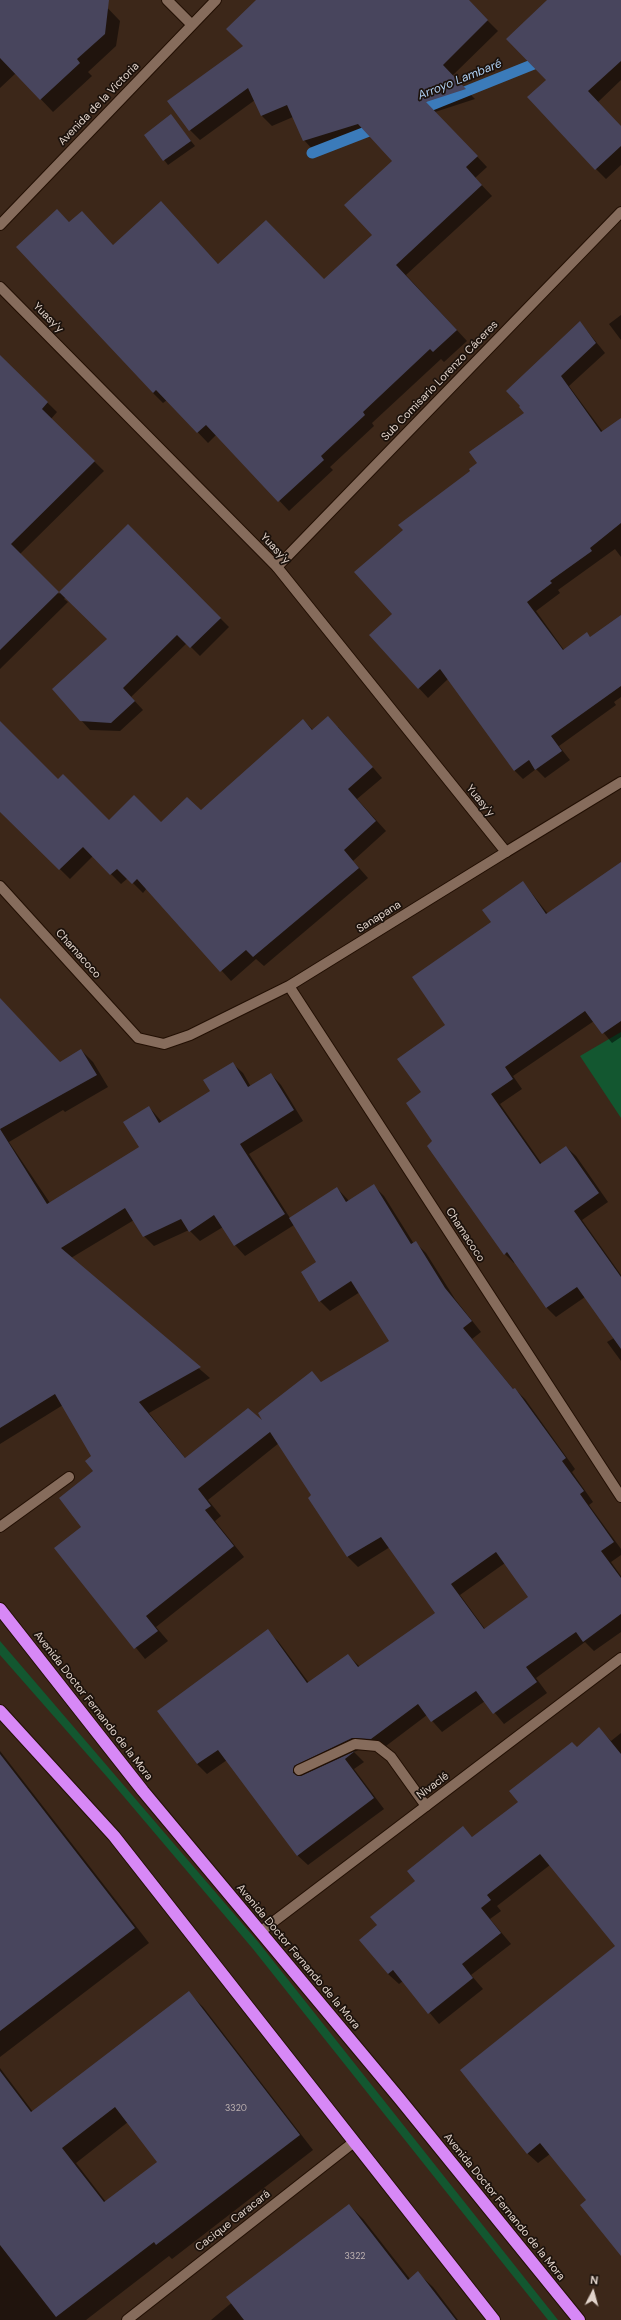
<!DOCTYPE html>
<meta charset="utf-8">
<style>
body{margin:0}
#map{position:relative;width:621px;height:2320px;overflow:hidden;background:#3c2719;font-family:"DM Sans",sans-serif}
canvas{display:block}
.north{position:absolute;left:573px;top:2272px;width:40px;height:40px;-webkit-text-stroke:3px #1c120c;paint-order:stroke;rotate:6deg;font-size:11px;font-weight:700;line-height:16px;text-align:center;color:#e1d3ca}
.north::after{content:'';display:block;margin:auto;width:14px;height:18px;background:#e1d3ca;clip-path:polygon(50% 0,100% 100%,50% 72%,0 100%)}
</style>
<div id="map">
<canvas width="621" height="2320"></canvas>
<div class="north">N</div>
</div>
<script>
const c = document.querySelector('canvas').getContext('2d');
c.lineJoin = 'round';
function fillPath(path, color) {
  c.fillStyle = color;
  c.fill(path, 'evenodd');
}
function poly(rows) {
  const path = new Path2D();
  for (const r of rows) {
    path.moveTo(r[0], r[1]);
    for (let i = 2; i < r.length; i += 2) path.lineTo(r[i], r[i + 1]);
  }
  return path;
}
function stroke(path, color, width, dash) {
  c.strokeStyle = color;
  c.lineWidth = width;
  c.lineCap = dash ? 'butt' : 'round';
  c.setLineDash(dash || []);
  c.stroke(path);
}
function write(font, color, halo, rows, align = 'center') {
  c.font = font + ' "DM Sans",sans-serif';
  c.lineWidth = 3.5;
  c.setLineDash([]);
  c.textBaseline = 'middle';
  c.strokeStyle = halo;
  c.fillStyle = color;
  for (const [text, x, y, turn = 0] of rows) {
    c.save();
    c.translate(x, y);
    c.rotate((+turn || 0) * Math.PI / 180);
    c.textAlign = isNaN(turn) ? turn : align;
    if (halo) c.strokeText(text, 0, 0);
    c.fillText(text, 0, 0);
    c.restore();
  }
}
fillPath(poly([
 [621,1032,621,1118,580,1056],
 [0,1641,259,1943,558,2320,548,2320,253,1949,108,1778,0,1655]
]), '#135730');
fillPath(poly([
 [0,0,100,0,120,21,116,46,88,72,92,76,53,112,16,73,0,88],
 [258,0,467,0,498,31,452,76,475,99,435,112,487,167,475,178,492,196,406,275,467,341,444,362,441,359,372,423,374,426,330,467,333,470,289,511,217,434,208,443,167,400,163,403,153,393,57,210,70,223,113,246,171,213,219,265,325,281,374,235,394,161,368,134,314,151,304,140,293,117,272,126,262,116,255,100,200,140,190,130,245,46],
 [548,0,621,0,621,80,598,102,621,127,621,165,606,179,596,169,548,80],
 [171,116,195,146,168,165,145,135],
 [621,315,621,340,609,324],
 [580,322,605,353,569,386,603,432,621,419,621,557,615,549,558,590,560,593,536,611,564,650,587,634,591,638,621,616,621,697,614,702,616,705,559,746,570,760,545,778,536,769,523,779,514,770,448,679,428,698,370,635,393,614,472,472,525,413],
 [0,356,57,412,51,419,104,471,20,554,59,594,128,526,229,627,200,656,187,643,131,697,143,710,120,731,90,730,81,720,109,639,66,597,64,599,68,602,0,669],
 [303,720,313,730,338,727,382,778,357,799,386,831,353,861,368,878,264,966,256,959,231,981,147,888,143,893,128,878,121,884,93,856,70,879,0,810,0,722,58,781,109,822,161,824,201,812],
 [621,863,621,1037,612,1043,594,1021,513,1076,522,1089,500,1104,542,1164,566,1147,576,1156,608,1202,582,1220,621,1275,621,1361,607,1342,614,1338,585,1297,556,1317,547,1308,515,1262,514,1263,505,1254,434,1142,422,1093,447,1025,493,922,523,882,548,914],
 [0,1000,60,1063,81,1050,93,1062,108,1087,65,1112,63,1110,9,1142,50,1203,141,1148,149,1107,162,1122,211,1092,232,1063,243,1073,251,1087,271,1074,281,1085,303,1121,249,1154,290,1218,337,1188,349,1201,374,1186,384,1196,414,1244,416,1243,426,1253,455,1299,481,1332,472,1339,514,1390,515,1389,525,1399,575,1469,572,1472,593,1502,589,1505,621,1549,621,1555,611,1562,621,1576,621,1632,594,1651,585,1642,536,1678,547,1693,504,1724,485,1701,442,1732,427,1715,382,1749,363,1748,354,1752,364,1762,354,1769,384,1809,308,1865,297,1855,227,1760,207,1774,197,1764,158,1711,267,1631,278,1641,309,1683,348,1655,360,1667,437,1613,390,1547,358,1567,348,1557,309,1498,312,1496,279,1443,208,1500,221,1516,215,1521,244,1557,156,1627,168,1641,145,1659,55,1548,83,1527,95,1472,92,1456,63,1405,0,1444],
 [134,1220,144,1236,154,1246,189,1230,200,1241,223,1227,235,1245,245,1256,294,1225,318,1262,320,1301,330,1311,360,1292,390,1341,322,1383,312,1373,266,1424,186,1459,149,1413,210,1378,71,1258],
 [505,1563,530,1597,485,1629,460,1595],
 [599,1729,611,1741,621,1733,621,2252,588,2200,550,2154,538,2163,527,2153,616,1946,550,1865,497,1906,501,1911,490,1919,511,1944,471,1975,483,1989,439,2024,403,1981,399,1984,388,1974,378,1926,463,1827,473,1838,520,1802],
 [0,1751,149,1943,0,2057],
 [189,1993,203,2007,313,2150,172,2259,169,2256,86,2320,0,2320,0,2068,33,2112],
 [128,2122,159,2162,106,2202,76,2163],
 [349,2205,363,2219,410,2279,418,2273,433,2287,458,2320,211,2320]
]), '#0007');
stroke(poly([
 [417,111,544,60],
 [312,153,379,127]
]), '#3b7bba', 11);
fillPath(poly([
 [0,0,109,0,105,34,77,59,80,63,40,100,0,58],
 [256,0,469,0,488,20,443,65,466,89,426,102,478,156,466,167,482,185,396,265,457,330,433,352,430,349,363,412,365,415,321,456,324,460,278,502,206,425,197,433,156,390,153,393,16,247,57,209,69,222,82,211,113,245,161,201,218,264,266,220,324,279,372,235,344,205,392,161,358,124,303,141,287,105,261,116,248,88,189,131,167,101,243,46,226,29],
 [547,0,621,0,621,61,588,91,621,126,621,146,595,170,527,97,546,80,506,39],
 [171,114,191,141,163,161,144,135],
 [580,321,596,343,561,376,601,432,621,418,621,523,590,548,592,551,550,581,552,583,527,602,563,650,587,632,590,637,621,615,621,686,551,736,562,751,535,770,529,760,514,771,440,669,418,689,369,635,392,614,354,572,403,530,398,525,470,471,469,469,477,463,469,452,524,413,519,407,520,406,506,391],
 [0,355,48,402,42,409,95,461,11,544,59,592,0,650],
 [128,524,221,618,190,648,177,635,123,688,135,701,111,723,80,721,52,689,107,639,59,592],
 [328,716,373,767,348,789,376,821,344,850,359,868,253,957,246,950,220,972,137,879,132,884,117,869,110,875,83,847,59,870,0,812,0,721,58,779,63,774,109,820,134,795,161,822,187,797,201,810,303,719,312,730],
 [621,862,621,1021,602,1034,585,1011,505,1067,513,1079,491,1094,540,1164,566,1146,599,1193,574,1211,621,1277,621,1349,577,1287,546,1308,507,1252,504,1255,427,1146,432,1141,406,1103,421,1092,397,1059,445,1025,412,977,491,922,482,910,523,881,546,914],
 [0,998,60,1062,81,1049,97,1075,0,1129,47,1204,139,1147,123,1122,149,1106,159,1123,210,1091,203,1080,233,1062,248,1087,271,1073,294,1110,240,1144,285,1214,234,1246,214,1215,189,1232,181,1219,143,1237,125,1208,61,1248,201,1367,139,1402,185,1458,248,1408,262,1420,258,1413,312,1371,321,1382,389,1341,351,1281,319,1302,301,1272,316,1262,289,1218,337,1187,346,1202,374,1184,411,1244,416,1241,445,1288,472,1321,463,1328,513,1389,515,1388,566,1458,562,1461,584,1491,580,1494,614,1542,601,1551,621,1578,621,1614,583,1642,576,1632,526,1667,537,1682,493,1714,476,1691,431,1722,418,1704,371,1739,352,1738,294,1766,293,1773,301,1776,355,1751,345,1759,374,1798,297,1856,218,1750,197,1764,157,1711,268,1629,307,1683,348,1654,358,1667,435,1613,381,1537,347,1557,308,1498,311,1495,270,1432,198,1489,211,1506,205,1510,234,1546,146,1616,158,1631,134,1649,54,1548,81,1527,59,1498,93,1471,85,1461,91,1456,55,1394,0,1428],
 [496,1552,528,1597,484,1629,451,1584],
 [599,1727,621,1754,621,2256,580,2205,586,2200,540,2143,527,2154,460,2070,615,1946,540,1854,487,1895,491,1900,481,1908,501,1933,462,1964,473,1978,428,2014,393,1970,388,1974,359,1940,377,1925,370,1917,415,1881,407,1871,463,1826,472,1837,518,1802,509,1791,572,1742,577,1747],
 [0,1754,135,1928,0,2031],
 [189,1991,300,2135,156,2245,154,2242,56,2317,0,2245,0,2071,31,2112],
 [115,2107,157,2162,104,2202,62,2148],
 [349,2204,408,2280,418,2271,456,2320,244,2320,226,2297]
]), '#48455d');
const lane = poly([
 [0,1527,69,1477],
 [299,1770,355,1744,377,1746,391,1757,426,1806]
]);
const street = poly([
 [167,0,191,24],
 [277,567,621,212],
 [506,852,621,782],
 [127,2320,354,2142]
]);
const secondary = poly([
 [0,225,216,0],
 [0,287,277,567,506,852,289,986,190,1035,164,1044,138,1038,0,886],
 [289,986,621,1497],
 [260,1932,621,1658]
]);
const highway = poly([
 [0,1609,143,1791,399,2098,579,2320],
 [0,1711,114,1836,494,2320]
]);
stroke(lane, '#220f03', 12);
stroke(street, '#220f03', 12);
stroke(secondary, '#220f03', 12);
stroke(highway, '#220f03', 14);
stroke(lane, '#866c5c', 10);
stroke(street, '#866c5c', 10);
stroke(secondary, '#866c5c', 10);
stroke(highway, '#d788f6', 12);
write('9px', '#bbb0af', null, [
 ["3320",236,2109],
 ["3322",355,2257]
]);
write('11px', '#e1d3ca', '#1c120c', [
 ["Avenida de la Victoria",99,104,-46],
 ["Yuasy'y",48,318,45],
 ["Sub Comisario Lorenzo Cáceres",440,381,-46],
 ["Yuasy'y",275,549,47],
 ["Yuasy'y",480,801,51],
 ["Sanapana",379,917,-32],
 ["Chamacoco",78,954,48],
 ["Chamacoco",465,1235,57],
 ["Avenida Doctor Fernando de la Mora",93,1706,52],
 ["Nivaclé",433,1786,-37],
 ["Avenida Doctor Fernando de la Mora",298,1957,50],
 ["Avenida Doctor Fernando de la Mora",504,2207,51],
 ["Cacique Caracará",233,2221,-38]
]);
write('italic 12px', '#aecef0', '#1c120c', [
 ["Arroyo Lambaré",460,80,-22]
]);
</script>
